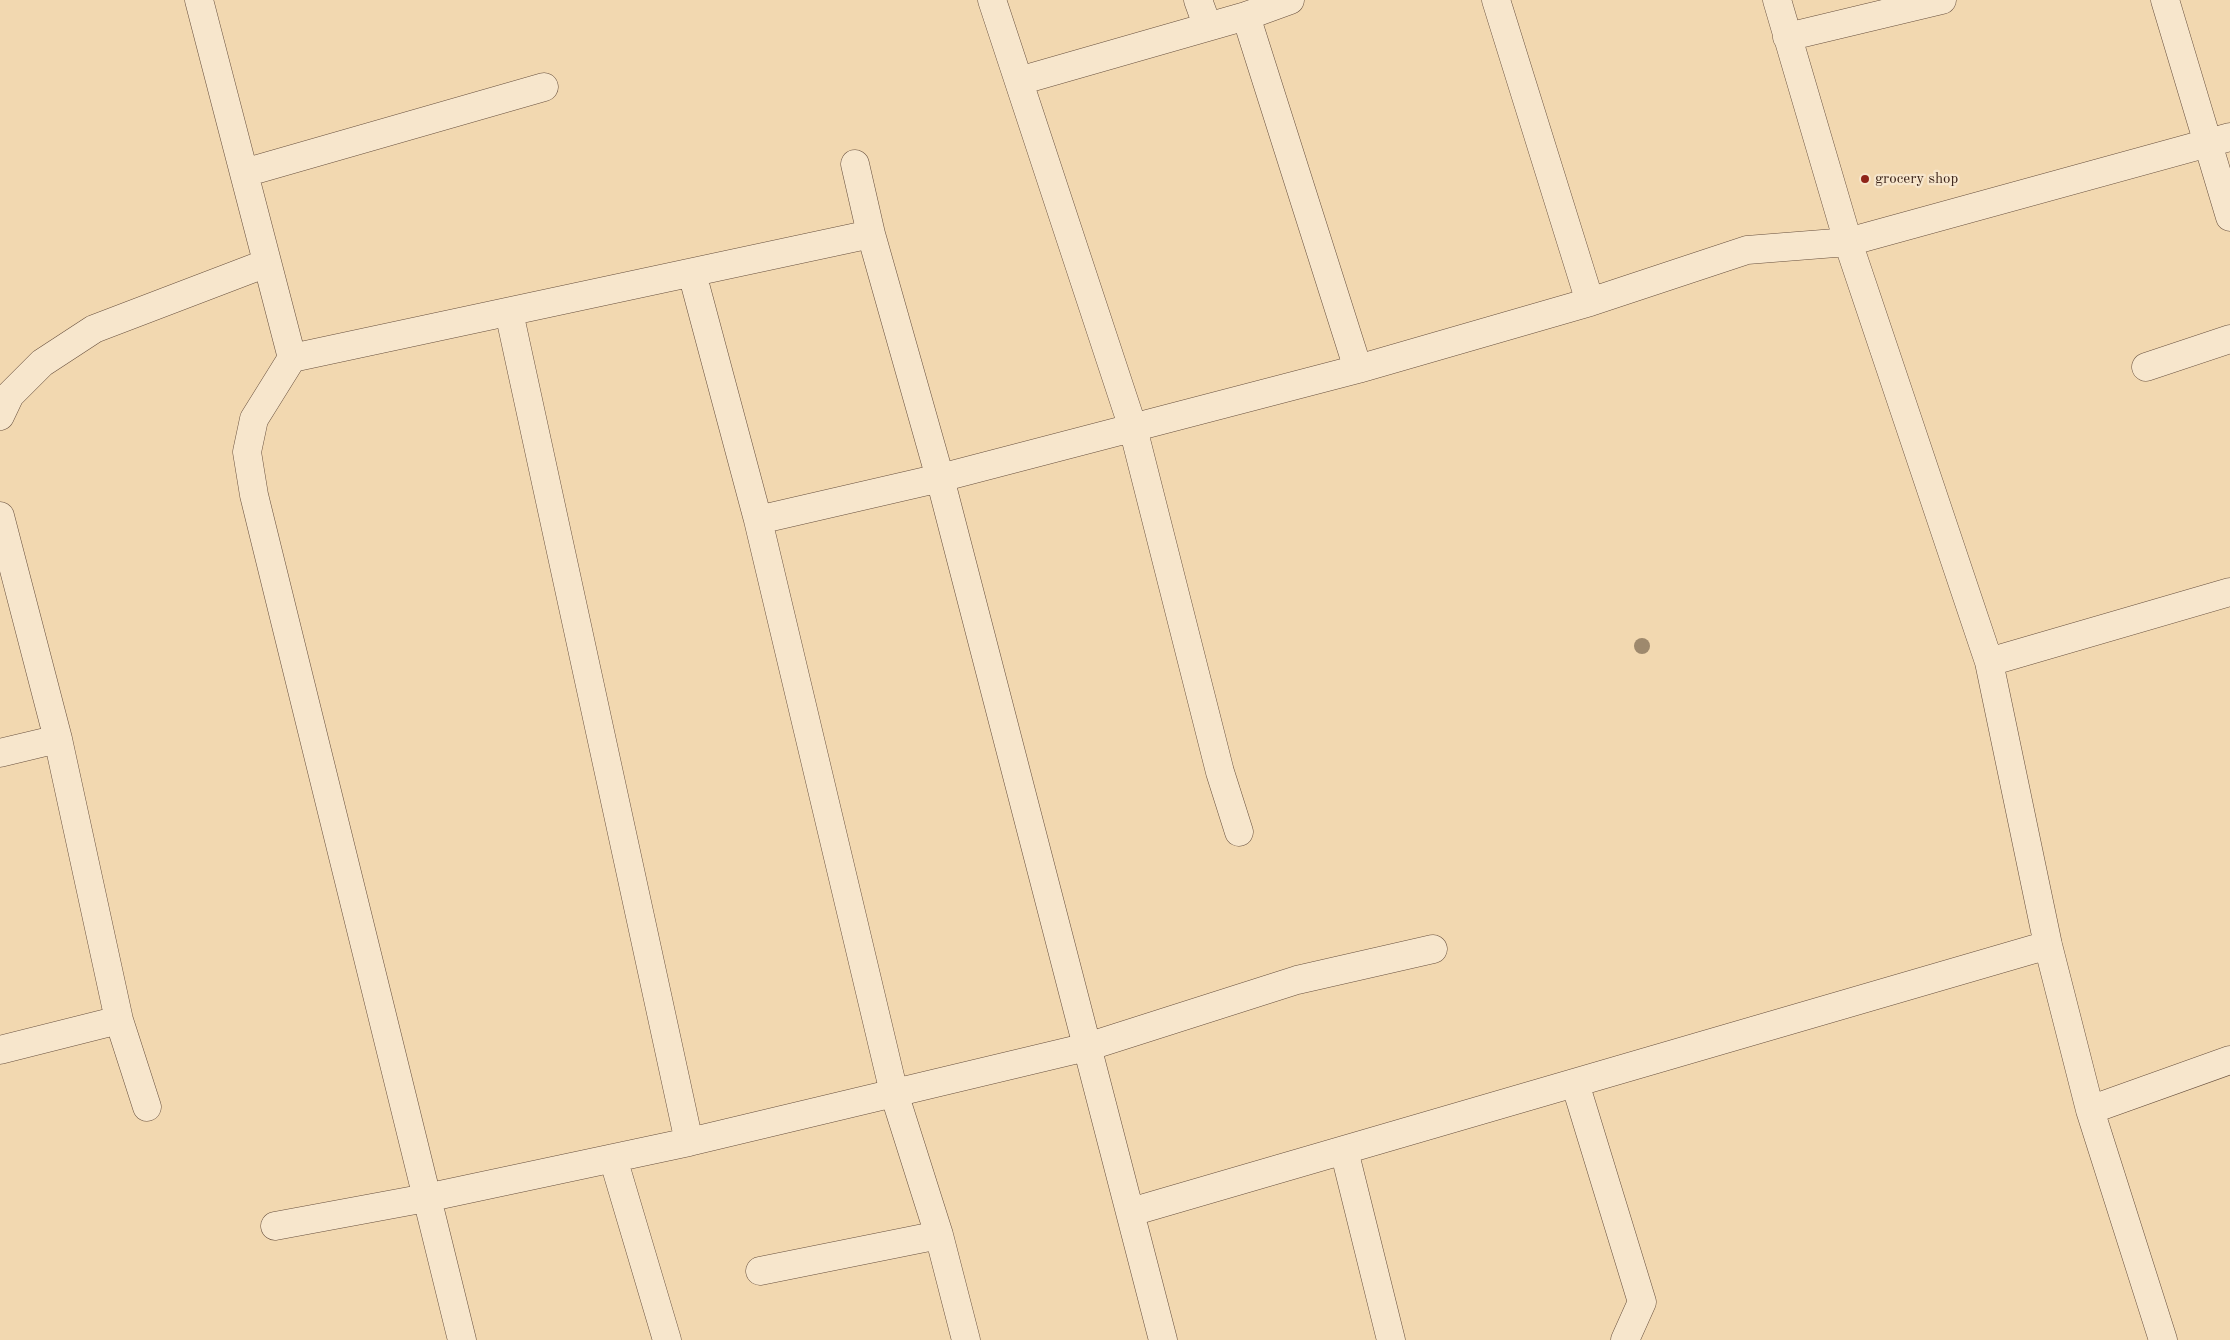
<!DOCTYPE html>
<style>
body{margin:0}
canvas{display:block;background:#f2d8b0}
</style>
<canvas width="2230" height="1340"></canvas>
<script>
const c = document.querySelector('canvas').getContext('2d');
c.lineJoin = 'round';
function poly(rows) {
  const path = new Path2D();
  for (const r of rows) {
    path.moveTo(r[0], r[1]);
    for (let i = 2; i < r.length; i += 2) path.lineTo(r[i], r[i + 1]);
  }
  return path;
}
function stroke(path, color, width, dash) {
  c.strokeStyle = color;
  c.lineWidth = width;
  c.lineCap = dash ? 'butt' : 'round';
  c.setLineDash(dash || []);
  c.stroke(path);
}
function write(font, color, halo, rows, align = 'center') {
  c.font = font + ' "Old Standard TT",serif';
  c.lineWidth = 4.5;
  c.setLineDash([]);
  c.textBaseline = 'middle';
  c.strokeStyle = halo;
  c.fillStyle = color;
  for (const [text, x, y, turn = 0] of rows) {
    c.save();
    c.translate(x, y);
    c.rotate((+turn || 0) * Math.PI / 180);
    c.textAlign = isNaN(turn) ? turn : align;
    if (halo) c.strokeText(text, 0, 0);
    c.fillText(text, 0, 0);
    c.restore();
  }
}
const minor = poly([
 [199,0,292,358,871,234],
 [992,0,1133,428,1220,772,1239,832],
 [1198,0,1207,25],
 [1496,0,1590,302],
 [1777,0,1848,242,1989,662,2048,945,2090,1110,2163,1340],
 [2165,0,2230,217],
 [1246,16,1358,369],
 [1787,37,1942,0],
 [1019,81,1246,16,1290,0],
 [855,164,871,234,940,478,1163,1340],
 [244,173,544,87],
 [692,273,758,520,894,1093,939,1235,966,1340],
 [509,312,689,1142],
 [292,358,254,419,247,452,254,495,462,1340],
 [2146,367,2230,339],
 [0,416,10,395,42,363,94,329,267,263],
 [0,516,58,739,119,1020,147,1107],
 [758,520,940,478,1358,369,1590,302,1747,250,1848,242,2230,137],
 [1989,662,2230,592],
 [0,753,58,739],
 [0,1050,119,1020],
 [1575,1083,1642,1302,1625,1340],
 [2090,1110,2230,1060],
 [1344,1150,1391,1340],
 [613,1158,667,1340],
 [1131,1212,2048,945],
 [275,1226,426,1198,689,1142,1087,1047,1297,980,1433,949],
 [760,1271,939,1235]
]);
stroke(minor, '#68503e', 29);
stroke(minor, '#f7e6cc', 28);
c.fillStyle = '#9e896d';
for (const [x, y] of [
 [1642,646]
]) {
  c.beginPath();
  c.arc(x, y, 8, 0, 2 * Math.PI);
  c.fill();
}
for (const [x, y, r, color] of [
 [1865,179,5,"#8f2418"]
]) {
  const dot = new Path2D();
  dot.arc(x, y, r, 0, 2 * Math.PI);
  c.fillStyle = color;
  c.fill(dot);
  stroke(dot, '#f7e6cc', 2);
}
write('15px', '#3a2218', '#f7e6cc', [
 ["grocery shop",1875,179]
], 'left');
</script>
